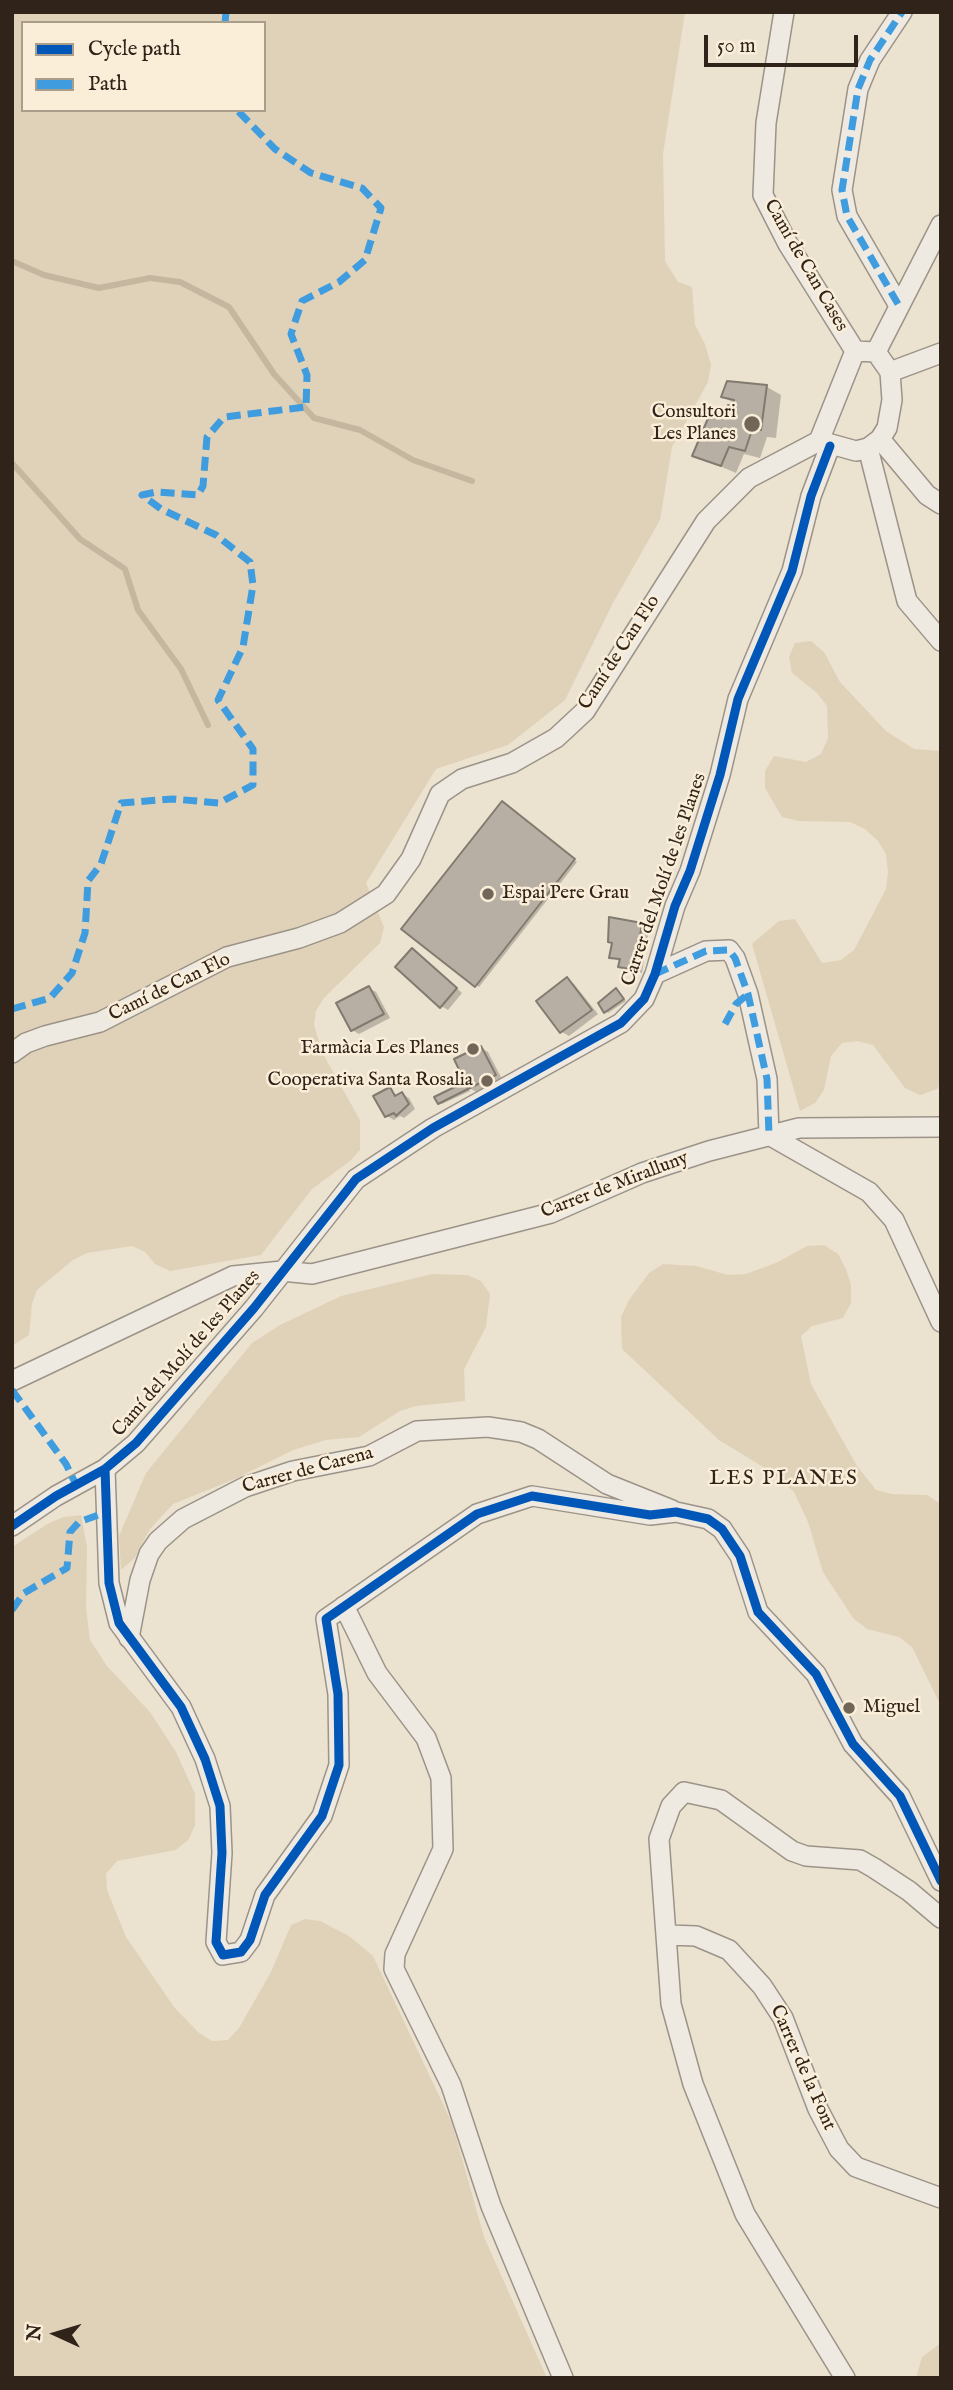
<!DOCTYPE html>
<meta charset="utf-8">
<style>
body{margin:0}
#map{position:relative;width:953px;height:2390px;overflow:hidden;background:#ece2d0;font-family:"IM FELL English",serif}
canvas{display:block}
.frame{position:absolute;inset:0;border:14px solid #302319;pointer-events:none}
.legend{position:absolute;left:21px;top:21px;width:245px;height:91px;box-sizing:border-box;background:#faeed9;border:2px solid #a99d8c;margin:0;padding:9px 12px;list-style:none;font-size:21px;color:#302319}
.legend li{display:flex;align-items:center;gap:14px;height:35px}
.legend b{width:35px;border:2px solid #a99d8c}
.north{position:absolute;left:21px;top:2299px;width:70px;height:70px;-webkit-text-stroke:5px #faeed9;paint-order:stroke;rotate:274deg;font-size:19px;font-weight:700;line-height:28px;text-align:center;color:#302319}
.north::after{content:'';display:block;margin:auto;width:24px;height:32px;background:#302319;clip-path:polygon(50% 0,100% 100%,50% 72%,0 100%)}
.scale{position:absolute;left:704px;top:35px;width:154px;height:32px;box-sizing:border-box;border:4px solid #302319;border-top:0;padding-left:9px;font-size:21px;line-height:24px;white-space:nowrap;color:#302319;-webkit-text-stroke:5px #faeed9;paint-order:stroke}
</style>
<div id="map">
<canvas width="953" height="2390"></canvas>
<div class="frame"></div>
<ul class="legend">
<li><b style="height:9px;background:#0057b8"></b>Cycle path</li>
<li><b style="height:9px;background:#3e9cdf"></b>Path</li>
</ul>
<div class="north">N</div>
<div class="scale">50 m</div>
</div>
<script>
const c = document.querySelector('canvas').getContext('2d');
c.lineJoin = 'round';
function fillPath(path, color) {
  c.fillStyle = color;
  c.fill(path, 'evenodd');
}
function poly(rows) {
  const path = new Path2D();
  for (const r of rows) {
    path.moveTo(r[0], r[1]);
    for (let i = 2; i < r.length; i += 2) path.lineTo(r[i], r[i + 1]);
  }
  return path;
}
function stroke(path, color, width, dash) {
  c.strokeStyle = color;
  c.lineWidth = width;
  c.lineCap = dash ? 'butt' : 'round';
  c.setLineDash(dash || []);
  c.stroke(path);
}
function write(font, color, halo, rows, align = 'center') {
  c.font = font + ' "IM FELL English",serif';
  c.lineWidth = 5;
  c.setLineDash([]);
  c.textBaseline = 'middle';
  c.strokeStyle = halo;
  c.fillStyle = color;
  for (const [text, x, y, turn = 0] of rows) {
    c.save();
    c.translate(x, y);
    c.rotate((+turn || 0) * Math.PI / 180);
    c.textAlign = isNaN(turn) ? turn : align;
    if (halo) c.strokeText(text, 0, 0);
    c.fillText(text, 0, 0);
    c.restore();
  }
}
fillPath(poly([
 [12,12,685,12,663,154,665,261,678,282,692,287,695,325,705,344,711,365,708,382,672,447,660,520,613,603,565,700,508,745,436,769,366,883,384,927,380,943,324,998,316,1011,314,1025,323,1054,360,1120,360,1150,350,1161,312,1189,261,1255,170,1271,155,1264,145,1252,132,1246,87,1253,73,1260,37,1290,32,1304,29,1335,12,1346],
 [23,23,264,23,264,110,23,110],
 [811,641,824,652,840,682,886,731,914,749,941,751,941,1083,937,1089,920,1095,905,1088,873,1045,858,1041,842,1043,831,1056,824,1090,815,1103,800,1111,752,944,779,921,795,919,822,963,841,960,854,950,862,935,886,889,888,872,886,854,878,841,865,829,850,822,799,821,782,817,765,788,765,771,774,756,806,762,821,754,828,738,827,706,817,693,792,673,789,657,795,643],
 [824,1245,838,1254,846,1269,851,1285,851,1303,843,1318,812,1326,801,1336,811,1384,857,1466,876,1490,892,1494,927,1495,941,1504,941,1706,912,1647,899,1637,867,1629,853,1618,823,1572,808,1522,794,1492,768,1470,719,1440,622,1349,621,1317,629,1300,649,1273,663,1264,696,1266,728,1275,746,1274,776,1263,807,1246],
 [432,1274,467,1275,481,1281,490,1294,486,1327,464,1369,465,1401,416,1406,400,1411,359,1437,326,1440,293,1450,235,1479,173,1504,150,1529,135,1558,121,1570,119,1536,146,1473,252,1343,280,1325,341,1296],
 [81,1515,87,1547,86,1608,90,1640,107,1666,150,1712,176,1752,195,1794,195,1825,189,1839,176,1850,117,1861,106,1874,107,1890,126,1937,174,2007,198,2032,212,2041,228,2040,239,2028,271,1972,291,1925,305,1919,320,1921,349,1936,373,1956,452,2123,484,2237,547,2378,12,2378,12,1547,49,1523,64,1517],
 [941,2343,941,2378,916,2378,922,2357]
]), '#e0d2b9');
fillPath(poly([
 [767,387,781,395,776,438,767,437,760,458,744,454,736,473,694,455,735,409,736,404,723,397],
 [505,805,577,862,479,987,476,985],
 [610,919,649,929,642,973,627,970,620,966,621,962,611,957,614,943],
 [419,954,462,993,448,1010,441,1006],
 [567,979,574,984,598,1014,569,1036,562,1032,538,1002],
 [369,988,376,992,390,1018,359,1034,352,1030],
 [616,990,626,1001,608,1013,606,1011],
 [481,1048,488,1052,502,1079,476,1092,468,1087,470,1091,442,1104,439,1103,467,1083],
 [389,1089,398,1096,402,1094,409,1098,415,1109,404,1118,400,1116,394,1120,387,1116]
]), '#0003');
stroke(poly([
 [12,261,44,275,99,288,150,278,180,282,229,307,274,374,314,418,360,430,413,460,472,481],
 [12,463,80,539,125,569,138,610,181,669,208,725]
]), '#c5b69f', 6);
const building = poly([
 [727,381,767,385,761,430,752,430,745,451,729,447,721,466,692,456,712,409,725,414,728,405,733,406,734,400,721,397,727,381],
 [502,801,575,859,475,987,401,929,502,801],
 [609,917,642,923,635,970,618,967,620,959,609,958,612,943,608,942,609,917],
 [412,948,457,988,440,1008,395,967,412,948],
 [567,977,592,1010,560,1033,536,1001,567,977],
 [369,986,384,1014,351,1031,336,1003,369,986],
 [616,988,624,999,604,1013,598,1003,616,988],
 [481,1046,496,1075,468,1089,454,1059,481,1046],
 [465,1082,468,1089,438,1104,434,1097,465,1082],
 [390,1087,395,1096,402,1092,409,1104,396,1116,394,1113,385,1117,373,1096,390,1087]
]);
fillPath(building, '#b7afa3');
stroke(building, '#817a6f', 2);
const minor = poly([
 [784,12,766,123,763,195,788,244,855,351],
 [898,304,847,216,842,190,858,89,870,60,902,12],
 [876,352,941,225],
 [890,372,941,353],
 [880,439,927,495,941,504],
 [819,441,855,351],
 [820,441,856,451,868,448,880,439,887,428,892,400,890,372,876,352,855,351],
 [868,448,907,601,941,641],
 [655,974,706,951,729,950,735,958,748,994,767,1079,769,1135],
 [12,1053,26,1043,45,1036,100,1022,227,957,299,938,340,923,386,894,411,859,440,794,462,779,512,763,556,738,585,711,706,521,749,478,819,441],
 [769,1135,869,1192,894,1220,941,1322],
 [12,1381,233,1276,282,1271,312,1274,551,1213,642,1173,709,1151,799,1128,941,1127],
 [105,1469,109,1583,119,1623,181,1707,205,1759,220,1806,222,1853,216,1942,223,1955,241,1952,250,1940,265,1895,322,1816,339,1765,338,1694,326,1619,477,1514,532,1496,650,1515,676,1512,708,1519,722,1529,740,1556,758,1612,816,1674,853,1744,900,1796,941,1881],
 [12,1526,56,1496,105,1469,136,1443,254,1308,356,1179,433,1128,621,1023,644,999,655,974,675,906,690,871,720,775,738,699,792,571,811,496,830,446],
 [344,1606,377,1673,426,1738,441,1778,443,1849,395,1954,394,1969,451,2085,491,2206,563,2378],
 [129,1638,140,1580,149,1554,158,1541,183,1519,245,1487,293,1471,369,1456,417,1431,488,1427,521,1432,538,1439,607,1484,672,1510],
 [668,1935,696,1936,729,1950,762,1986,783,2018,818,2109,839,2149,856,2167,941,2198],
 [845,2378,745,2214,693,2084,671,2004,659,1839,671,1806,684,1792,721,1800,792,1851,806,1856,860,1860,874,1868,909,1891,941,1918]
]);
stroke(minor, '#9b9388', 22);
stroke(minor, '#efeae1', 19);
stroke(poly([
 [225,23,226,12],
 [898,304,847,216,842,190,858,89,870,60,902,12],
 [655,974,706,951,729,950,735,958,748,994,767,1079,769,1135],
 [12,1009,50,998,72,973,85,933,88,881,101,864,121,803,173,799,219,803,253,785,253,749,218,700,243,647,253,585,250,562,216,535,161,509,142,495,156,492,198,495,203,486,207,437,224,417,306,407,307,375,291,334,302,301,339,282,365,260,381,208,362,188,311,173,275,149,237,110],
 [725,1024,736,1004,748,994],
 [12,1390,66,1464,77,1487],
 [12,1610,24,1593,67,1568,70,1532,79,1522,107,1512]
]), '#3e9cdf', 7, [14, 7]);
stroke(poly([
 [105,1469,109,1583,119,1623,181,1707,205,1759,220,1806,222,1853,216,1942,223,1955,241,1952,250,1940,265,1895,322,1816,339,1765,338,1694,326,1619,477,1514,532,1496,650,1515,676,1512,708,1519,722,1529,740,1556,758,1612,816,1674,853,1744,900,1796,941,1881],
 [12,1526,56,1496,105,1469,136,1443,254,1308,356,1179,433,1128,621,1023,644,999,655,974,675,906,690,871,720,775,738,699,792,571,811,496,830,446]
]), '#0057b8', 9);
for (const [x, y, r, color] of [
 [752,424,9,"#726659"],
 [488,894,7,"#726659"],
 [473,1049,7,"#726659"],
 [487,1081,7,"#726659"],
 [849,1708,7,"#726659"]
]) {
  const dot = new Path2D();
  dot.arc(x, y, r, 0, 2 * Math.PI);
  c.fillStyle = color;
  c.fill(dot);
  stroke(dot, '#faeed9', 2.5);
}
write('19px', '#302319', '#faeed9', [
 ["Camí de Can Cases",805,266,60],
 ["Camí de Can Flo",620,653,-57],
 ["Carrer del Molí de les Planes",665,880,-71],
 ["Camí de Can Flo",170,988,-26],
 ["Carrer de Miralluny",615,1186,-21],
 ["Camí del Molí de les Planes",187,1354,-49],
 ["Carrer de Carena",308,1471,-15],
 ["Carrer de la Font",802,2068,66]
]);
write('19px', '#302319', '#faeed9', [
 ["Consultori",736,413],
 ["Les Planes",736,435],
 ["Espai Pere Grau",502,894,"left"],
 ["Farmàcia Les Planes",459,1049],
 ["Cooperativa Santa Rosalia",473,1081],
 ["Miguel",863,1708,"left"]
], 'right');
c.letterSpacing = '2px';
write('21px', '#302319', '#faeed9', [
 ["LES PLANES",784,1480]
]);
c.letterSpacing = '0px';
</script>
